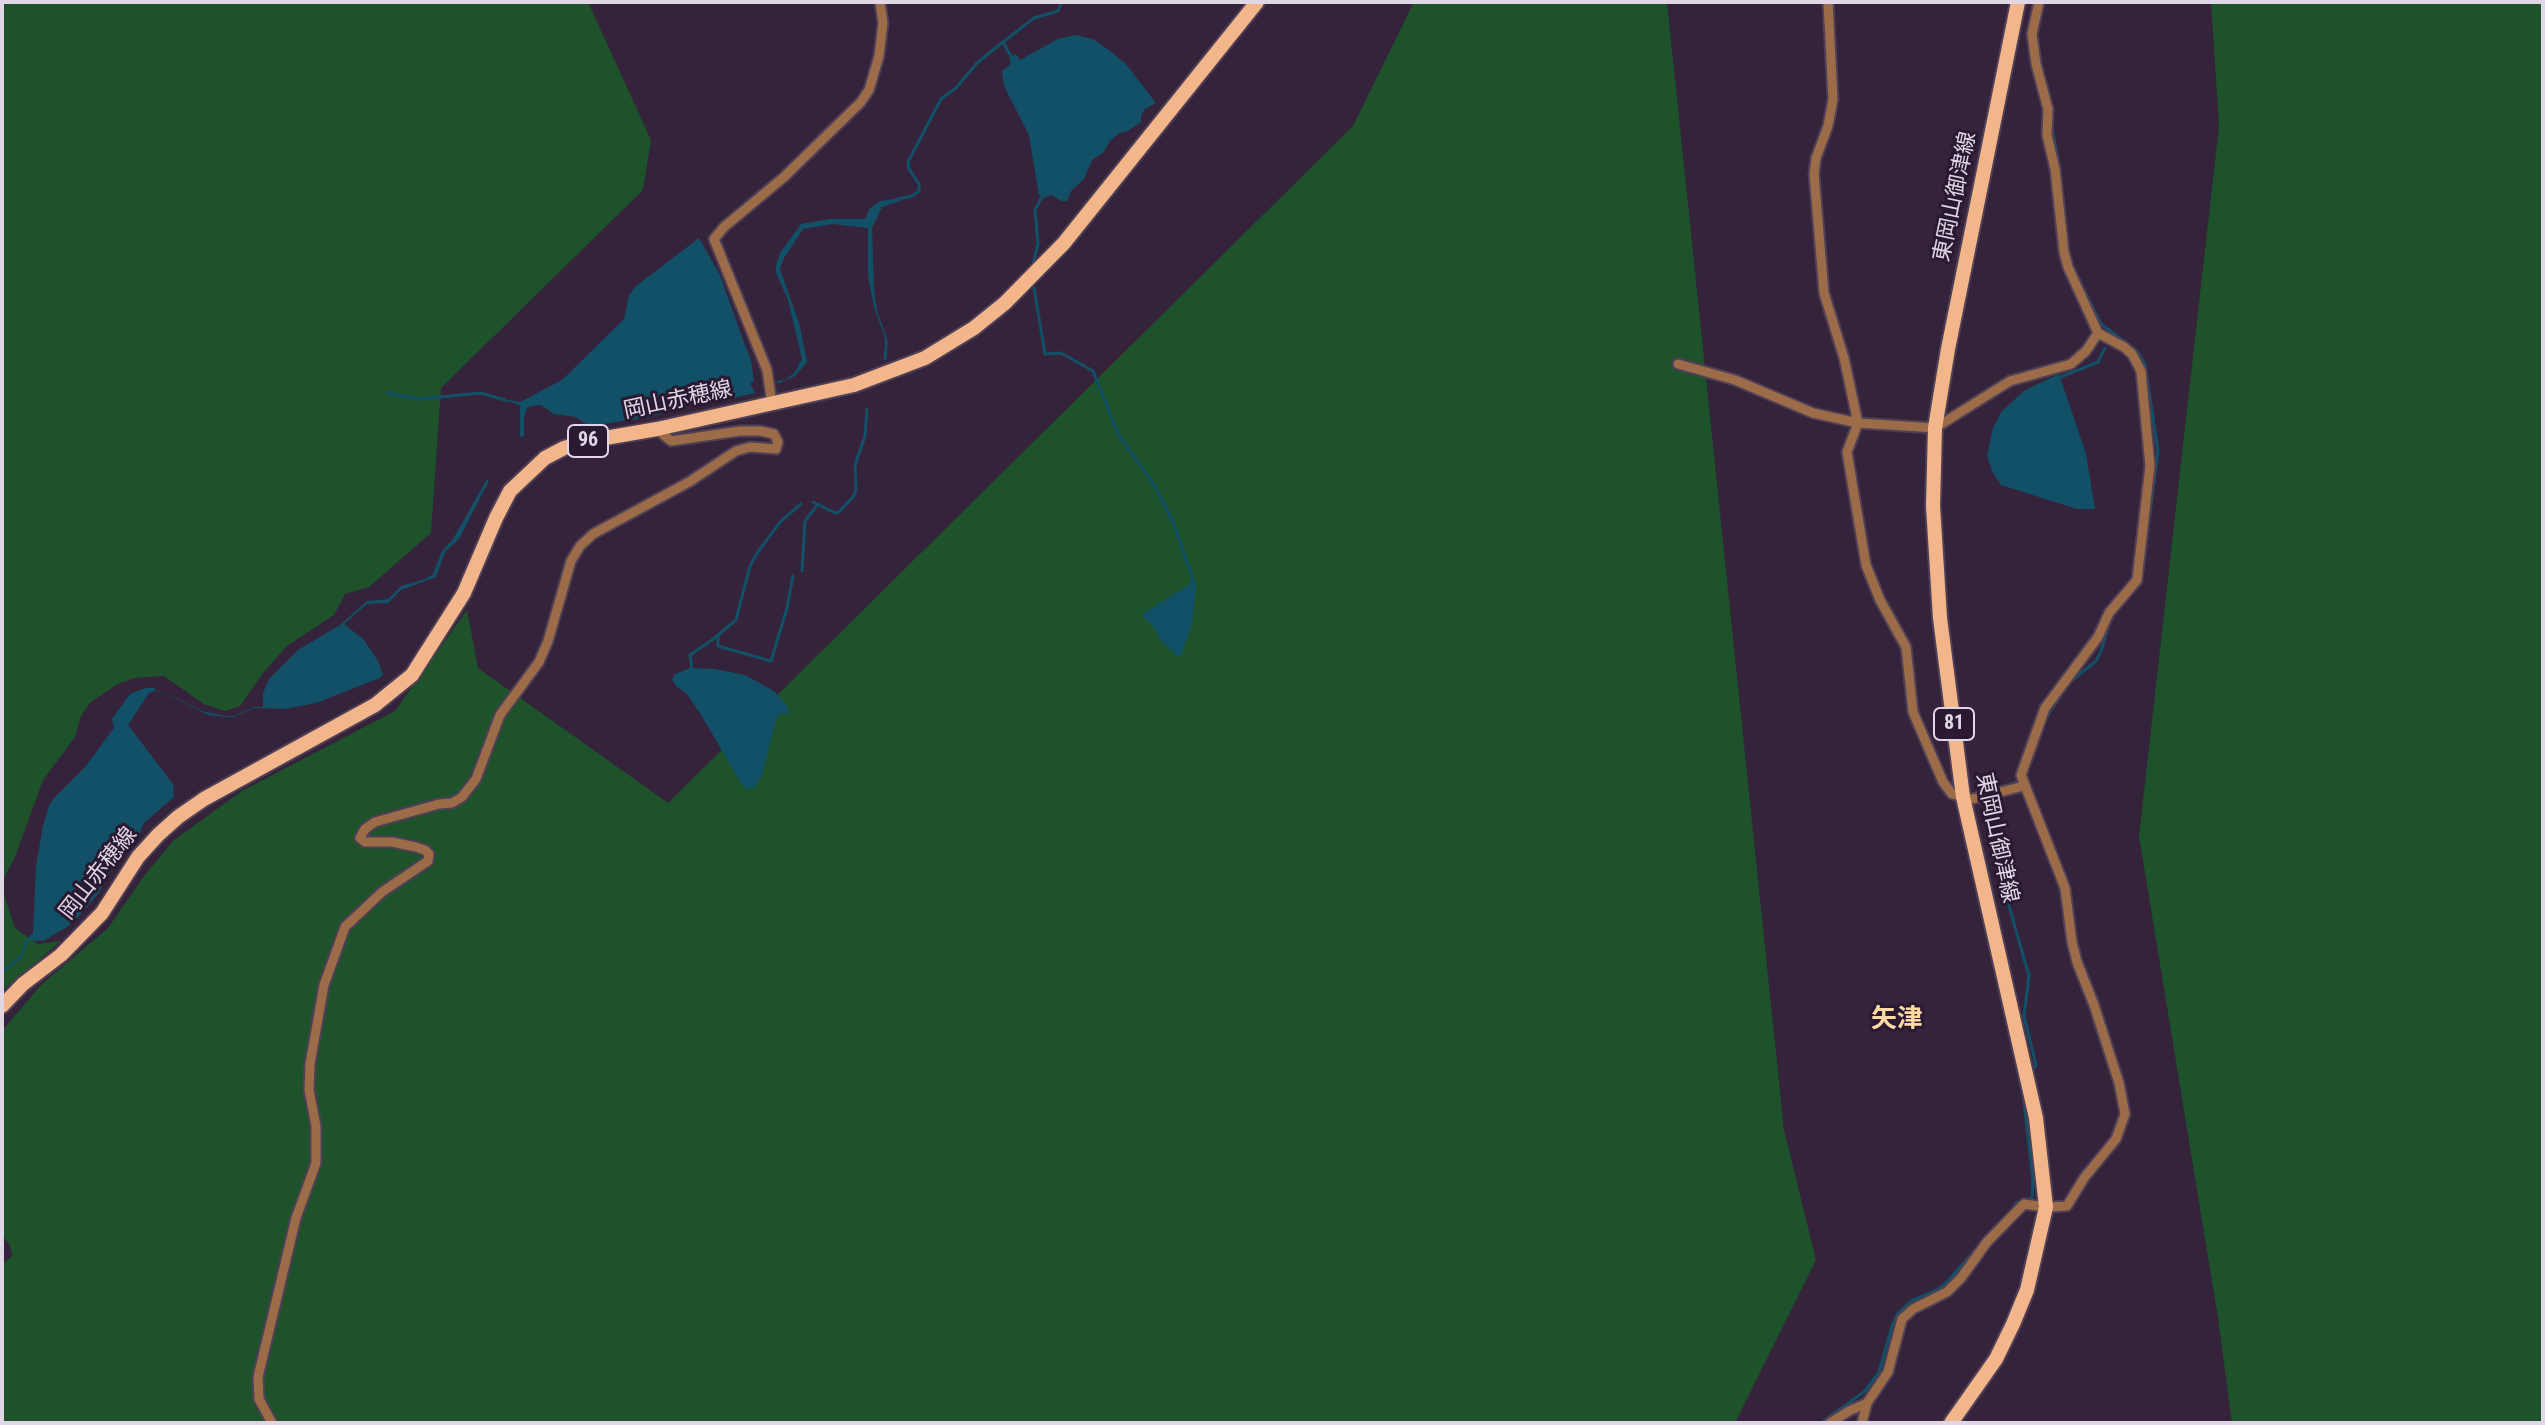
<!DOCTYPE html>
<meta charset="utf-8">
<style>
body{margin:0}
#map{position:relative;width:2545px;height:1425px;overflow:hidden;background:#34233b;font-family:"Roboto Condensed",sans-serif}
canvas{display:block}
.frame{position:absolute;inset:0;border:4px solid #e0d6e6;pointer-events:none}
</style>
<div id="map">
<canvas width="2545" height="1425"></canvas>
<div class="frame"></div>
</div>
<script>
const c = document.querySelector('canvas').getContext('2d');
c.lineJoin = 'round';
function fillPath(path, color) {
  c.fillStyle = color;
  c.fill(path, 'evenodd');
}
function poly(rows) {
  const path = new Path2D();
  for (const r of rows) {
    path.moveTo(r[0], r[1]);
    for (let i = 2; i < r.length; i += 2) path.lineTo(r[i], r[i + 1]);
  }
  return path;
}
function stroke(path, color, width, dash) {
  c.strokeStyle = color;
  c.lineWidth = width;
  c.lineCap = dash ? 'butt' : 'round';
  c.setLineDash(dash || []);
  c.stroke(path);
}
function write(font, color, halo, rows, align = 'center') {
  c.font = font + ' "Roboto Condensed","Noto Sans JP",sans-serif';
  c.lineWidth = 6;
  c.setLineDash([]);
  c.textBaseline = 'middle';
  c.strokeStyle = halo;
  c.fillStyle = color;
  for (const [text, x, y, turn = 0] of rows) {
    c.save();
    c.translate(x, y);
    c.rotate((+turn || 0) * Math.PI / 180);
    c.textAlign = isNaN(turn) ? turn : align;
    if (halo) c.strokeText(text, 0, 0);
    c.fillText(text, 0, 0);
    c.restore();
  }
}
fillPath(poly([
 [2,2,588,2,651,140,643,190,441,388,431,533,369,587,345,594,334,615,287,646,263,673,240,706,225,711,204,704,164,676,134,678,116,685,90,703,81,716,75,737,43,780,15,857,2,882],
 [1414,2,1667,2,1784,1130,1816,1260,1735,1423,2,1423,2,1264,12,1256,10,1245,2,1235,2,1031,41,985,108,928,144,876,174,840,242,791,395,711,467,610,478,668,668,803,1353,126],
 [2211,2,2543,2,2543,1423,2232,1423,2218,1318,2139,836,2219,126],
 [2,889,15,928,38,944,61,941,2,991]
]), '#1d522b');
fillPath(poly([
 [1075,35,1093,39,1106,48,1125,63,1156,103,1145,109,1141,115,1141,122,1126,132,1119,133,1110,141,1103,153,1092,160,1084,179,1071,191,1067,201,1062,201,1051,195,1044,198,1039,195,1029,135,1004,86,1002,71,1011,64,1009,58,1016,54,1020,60,1058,39],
 [900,198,900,201,882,207,872,228,874,289,877,311,888,342,887,349,885,349,885,338,874,307,868,276,868,228,833,224,803,229,784,258,780,269,800,326,807,362,795,376,777,384,777,381,785,380,795,372,802,359,788,300,776,273,776,265,780,253,801,224,829,219,865,219,870,208,880,201],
 [699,238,720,275,742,337,751,360,754,382,750,383,755,393,733,398,731,391,709,401,684,405,651,417,589,426,576,417,554,414,541,405,531,406,527,408,524,417,524,436,520,437,520,405,497,398,520,402,562,380,624,319,629,295,636,286],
 [2059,374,2086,454,2095,509,2077,509,2001,485,1993,473,1987,456,1993,428,2002,411,2025,390],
 [487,479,489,481,459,539,445,552,436,577,401,590,388,603,367,604,344,624,364,640,378,661,383,674,380,678,316,703,285,709,254,708,234,717,227,717,209,715,202,712,164,693,155,691,149,693,128,725,173,784,174,797,143,824,139,837,111,869,99,893,79,916,67,927,43,941,28,940,23,956,2,974,2,971,21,954,25,941,33,933,36,866,43,826,49,806,54,798,85,767,114,728,112,719,130,694,145,688,155,688,155,690,165,693,202,711,225,716,234,716,254,707,263,707,263,693,269,679,298,650,340,625,367,601,388,599,401,586,425,579,433,574,442,551,453,539],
 [1191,577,1196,581,1196,587,1192,625,1181,655,1177,656,1163,643,1152,625,1141,615,1190,584],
 [690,668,715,669,745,675,774,691,788,707,789,713,780,714,776,720,761,778,754,788,747,789,742,785,700,713,686,693,676,686,672,679,675,674]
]), '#125067');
stroke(poly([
 [1004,44,1012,58],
 [2052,128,2060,169,2062,195],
 [898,199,912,196,919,191,919,184,909,169,908,162,941,99,956,88,977,63,1003,42,1034,18,1058,11,1062,2],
 [2067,242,2072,265,2101,324,2137,351,2145,364,2158,451,2141,583,2115,612,2109,624,2101,651,2096,661,2070,682],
 [1032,268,1038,244,1035,210,1043,195],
 [1034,288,1045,354,1061,353,1093,371,1118,434,1154,485,1174,524,1193,580],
 [885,359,886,347],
 [2058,378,2098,362,2105,348],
 [387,393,419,399,481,393,505,400],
 [813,502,835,513,839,512,853,497,856,490,855,465,865,436,867,409],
 [802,571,805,521,818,504],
 [718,635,718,646,771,661,787,608,793,576],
 [692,670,690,655,712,640,736,620,750,566,757,553,781,521,801,504],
 [2046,718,2066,688],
 [1985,792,2015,783,2019,779],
 [1986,799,2000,856,1997,864,2029,976,2024,1016,2036,1065,2033,1070],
 [2011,1211,2016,1203,2032,1198,2033,1180,2022,1085],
 [1821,1423,1865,1391,1879,1372,1892,1326,1898,1313,1911,1301,1937,1290,1947,1282,1982,1242]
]), '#125067', 3);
const minor = poly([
 [1828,2,1833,99,1828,126,1816,158,1814,174,1824,293,1844,358,1858,423,1847,452,1866,565,1880,600,1906,647,1913,712,1943,782,1952,794,1972,799,2024,786],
 [1678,364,1735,380,1813,413,1858,423,1935,428,2010,381,2071,364,2086,351,2098,333],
 [772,404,767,370,714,239,724,227,784,177,861,102,869,90,879,56,883,23,880,2],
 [272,1423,259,1399,258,1377,296,1218,316,1163,316,1126,309,1090,310,1064,324,985,345,927,382,892,428,861,429,854,425,850,416,847,392,842,365,842,360,838,365,829,375,822,439,804,452,803,462,797,476,779,500,715,539,662,548,641,571,561,580,546,593,534,689,482,736,451,750,447,776,449,778,442,774,434,761,431,740,431,671,441,657,429],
 [1830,1423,1849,1411,1867,1403,1888,1372,1902,1319,1913,1309,1947,1292,1961,1278,1987,1242,2024,1204,2046,1207,2067,1206,2084,1178,2116,1139,2125,1114,2119,1083,2094,1005,2077,962,2072,942,2065,888,2021,775,2045,708,2098,637,2109,613,2137,580,2150,466,2141,371,2132,354,2124,347,2098,333,2068,267,2064,252,2055,169,2047,135,2048,109,2036,64,2032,34,2039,2],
 [1862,1423,1867,1403]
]);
const primary = poly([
 [2,1006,23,984,61,955,102,913,138,857,158,835,178,817,204,799,375,705,412,675,464,593,496,518,510,491,545,458,564,448,588,441,657,429,854,385,925,358,974,328,1005,303,1064,243,1257,2],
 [1951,1423,1996,1359,2013,1324,2027,1290,2046,1207,2036,1118,1963,797,1940,618,1933,506,1935,428,1948,349,2018,2]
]);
stroke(minor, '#504056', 13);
stroke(primary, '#504056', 18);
stroke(minor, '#9c6b48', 9);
stroke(primary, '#f3b68b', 14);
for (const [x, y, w] of [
 [588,441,40],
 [1954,724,40]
]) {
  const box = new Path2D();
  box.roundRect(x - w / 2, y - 16, w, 32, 6);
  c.fillStyle = '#291931';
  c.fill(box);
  stroke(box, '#e0d6e6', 2);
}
write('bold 20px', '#e0d6e6', null, [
 ["96",588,441],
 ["81",1954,724]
]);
write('22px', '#e0d6e6', '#291931', [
 ["東岡山御津線",1956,197,-78],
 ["岡山赤穂線",678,401,-12],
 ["東岡山御津線",1996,838,78],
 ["岡山赤穂線",99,874,-52]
]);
write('bold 26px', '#ffd9a4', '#291931', [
 ["矢津",1897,1020]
]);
</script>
